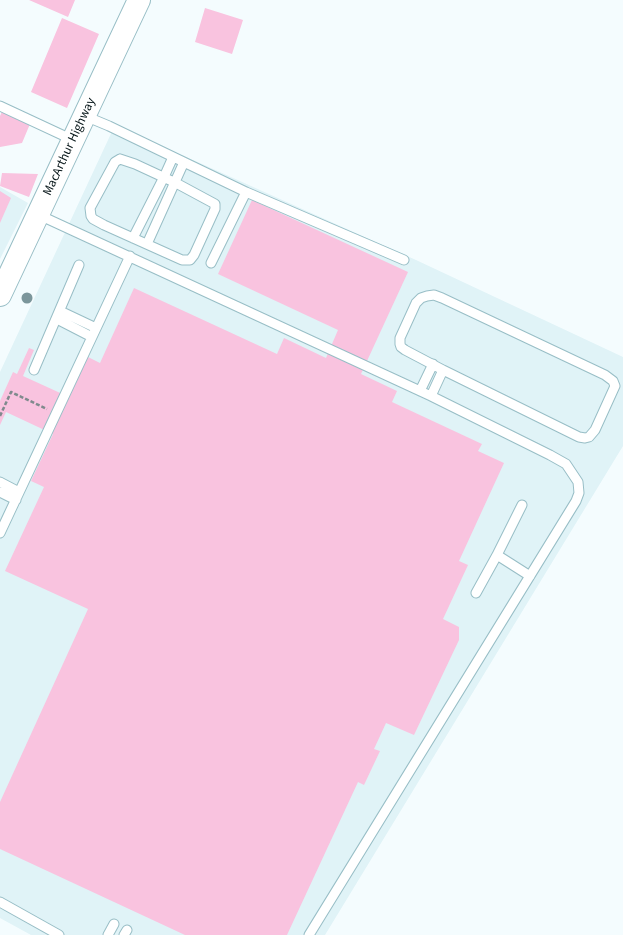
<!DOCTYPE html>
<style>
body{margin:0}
canvas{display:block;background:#f4fcfe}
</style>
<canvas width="623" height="935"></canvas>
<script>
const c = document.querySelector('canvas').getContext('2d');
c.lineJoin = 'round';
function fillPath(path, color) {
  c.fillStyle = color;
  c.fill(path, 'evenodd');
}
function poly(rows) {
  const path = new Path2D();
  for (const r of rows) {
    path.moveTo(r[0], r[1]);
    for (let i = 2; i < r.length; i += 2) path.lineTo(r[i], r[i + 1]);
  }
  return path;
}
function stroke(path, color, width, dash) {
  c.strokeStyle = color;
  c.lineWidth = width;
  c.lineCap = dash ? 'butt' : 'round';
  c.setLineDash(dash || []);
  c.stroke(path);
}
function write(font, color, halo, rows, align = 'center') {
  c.font = font + ' "Source Sans 3",sans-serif';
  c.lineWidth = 3.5;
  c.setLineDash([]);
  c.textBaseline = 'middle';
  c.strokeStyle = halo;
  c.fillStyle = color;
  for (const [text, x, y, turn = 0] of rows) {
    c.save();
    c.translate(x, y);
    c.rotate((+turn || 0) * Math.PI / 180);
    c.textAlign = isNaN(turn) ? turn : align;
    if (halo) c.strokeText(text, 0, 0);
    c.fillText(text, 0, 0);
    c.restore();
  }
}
fillPath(poly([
 [115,125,416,260,623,357,623,446,325,935,31,935,0,918,0,372],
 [0,187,28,203,0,259]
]), '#e0f3f7');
fillPath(poly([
 [29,0,75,0,68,17],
 [205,8,243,20,232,54,195,42],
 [62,18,99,34,67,108,31,92],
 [3,109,30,124,22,143,0,147,0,116],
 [2,173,38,174,29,197,0,186],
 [0,191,11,198,0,223],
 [252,200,408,272,361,374,397,391,392,402,482,444,478,451,504,463,459,561,468,565,443,619,459,627,459,640,414,735,386,723,374,749,380,751,364,785,358,782,287,935,185,935,0,849,0,802,88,609,5,571,44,487,31,481,53,434,6,412,0,425,0,401,13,372,17,374,29,348,34,350,23,376,69,397,88,357,100,363,134,288,277,354,284,338,326,358,338,330,218,274]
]), '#f9c3df');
const lane = poly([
 [0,106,73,140],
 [85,116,109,126,246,192,404,260],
 [120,159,135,164,176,183,215,204,215,209,194,255,190,260,182,260,104,225,93,219,91,216,90,208,115,162,120,159],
 [39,215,431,396,550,455,566,464,578,482,579,493,576,501,309,935],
 [133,238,164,177,173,157],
 [147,244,184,162],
 [211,263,246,192],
 [60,311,96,328],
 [57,319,92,337],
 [34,370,79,265],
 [420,391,433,364],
 [431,396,443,370,579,437,585,438,589,437,595,430,615,386,613,381,605,375,442,298,434,295,427,296,421,298,416,303,400,338,400,344,401,347,405,350,443,370],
 [0,482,19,492],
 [0,492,16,500],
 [0,533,130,256],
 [497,555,522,505],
 [476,593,497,555,530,576],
 [0,902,59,935],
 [108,935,114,924],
 [124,935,127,930]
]);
const highway = poly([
 [0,295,139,0]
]);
stroke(lane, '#98bec6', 11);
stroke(highway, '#98bec6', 24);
stroke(poly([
 [0,416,11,392,47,409]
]), '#7f8a8d', 2.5, [4, 2]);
stroke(lane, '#fff', 9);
stroke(highway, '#fff', 22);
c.fillStyle = '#7c969b';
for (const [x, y] of [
 [27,298]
]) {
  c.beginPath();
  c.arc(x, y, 5.5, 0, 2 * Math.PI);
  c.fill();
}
write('13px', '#071619', '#fff', [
 ["MacArthur Highway",70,147,-65]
]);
</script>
